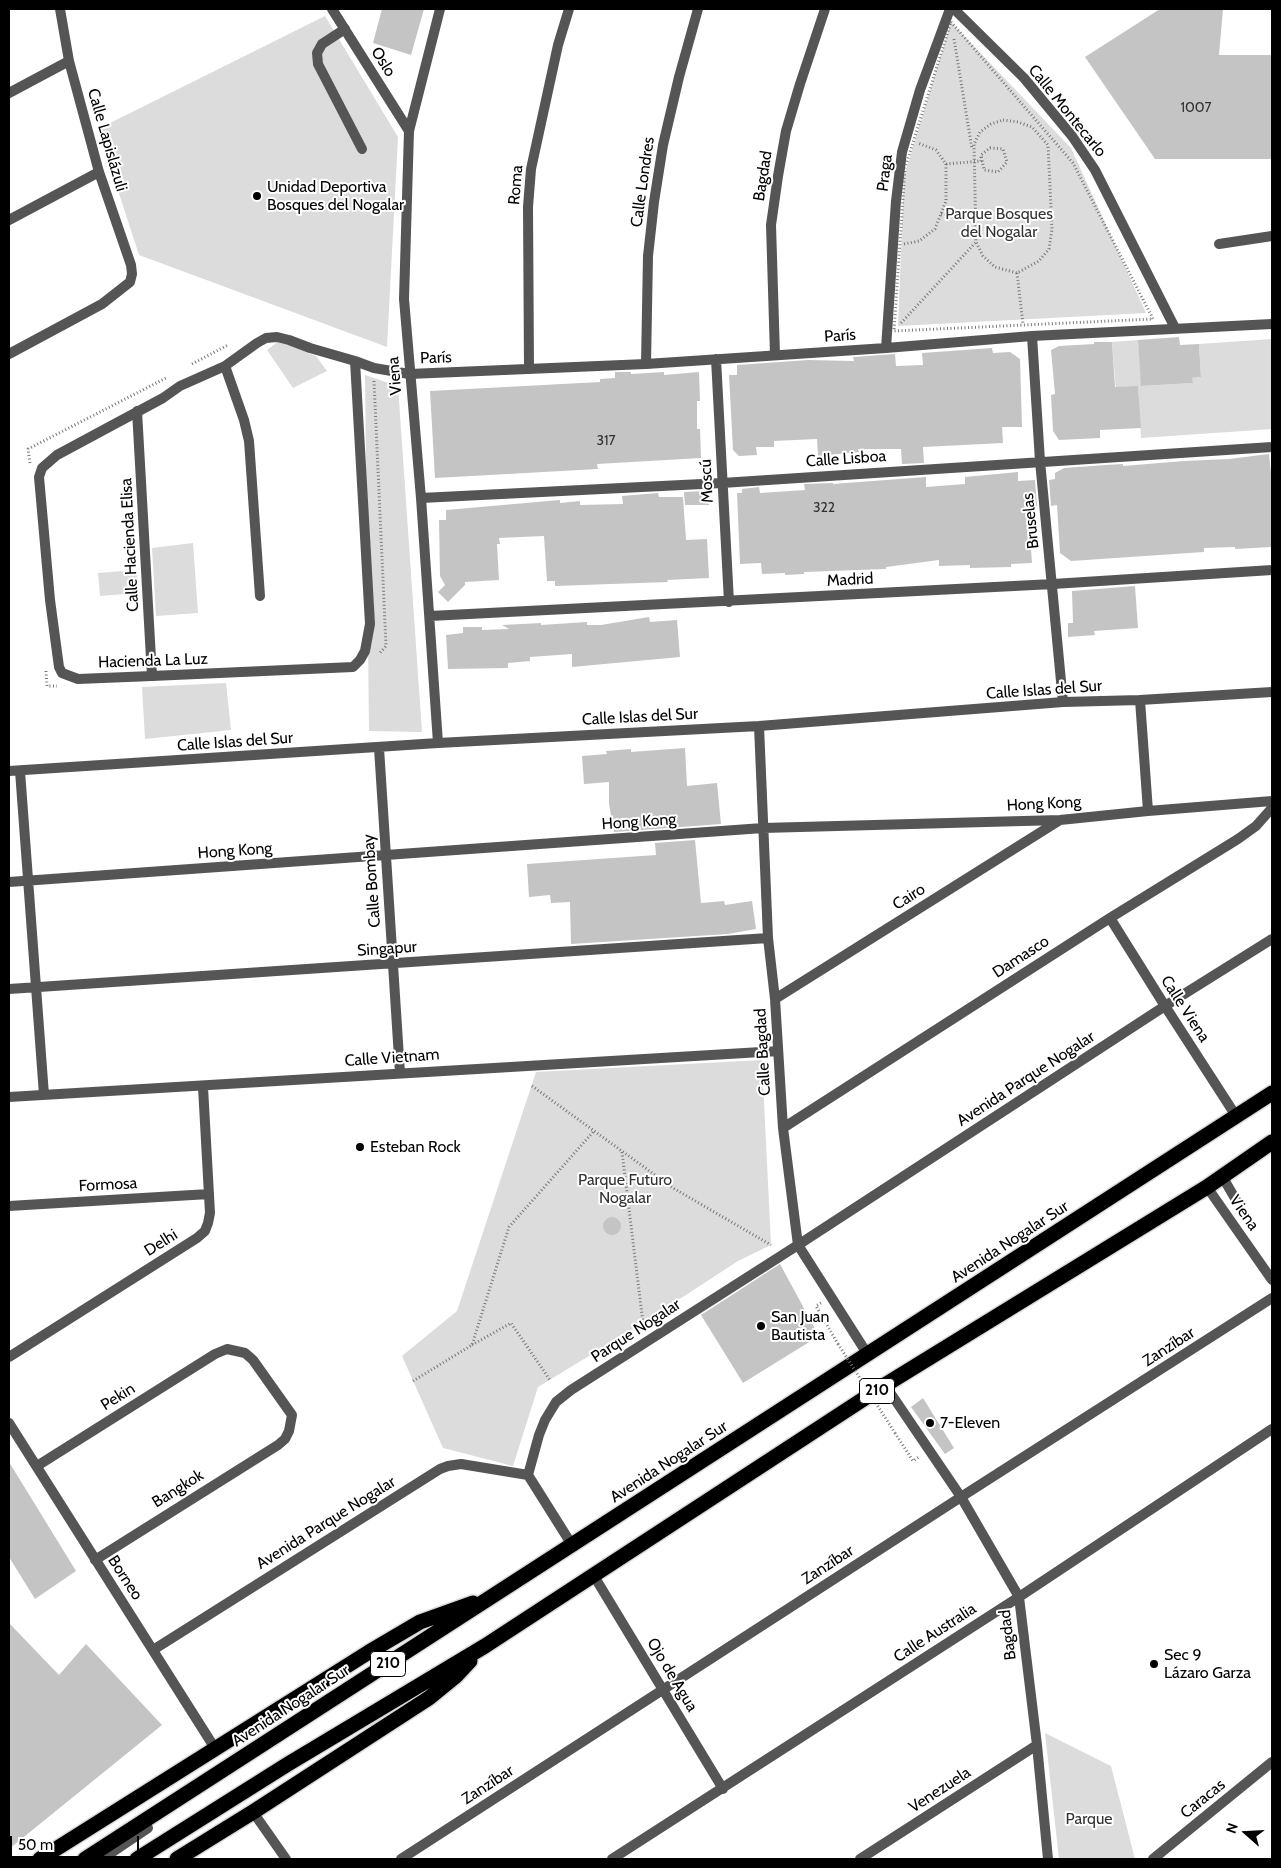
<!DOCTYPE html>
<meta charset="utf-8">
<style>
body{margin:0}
#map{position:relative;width:1281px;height:1868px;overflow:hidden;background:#fff;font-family:Cabin,sans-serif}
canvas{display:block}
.frame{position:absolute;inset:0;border:10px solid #000;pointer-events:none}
.north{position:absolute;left:1221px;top:1808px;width:50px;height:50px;-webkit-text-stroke:4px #fff;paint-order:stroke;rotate:289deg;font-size:14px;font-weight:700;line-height:20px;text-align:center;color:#000}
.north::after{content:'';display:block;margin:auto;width:18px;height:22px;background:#000;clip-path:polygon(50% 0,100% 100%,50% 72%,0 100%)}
.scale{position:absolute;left:10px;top:1836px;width:129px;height:22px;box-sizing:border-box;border:2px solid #000;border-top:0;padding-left:6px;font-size:15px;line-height:18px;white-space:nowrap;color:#000;-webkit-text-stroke:4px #fff;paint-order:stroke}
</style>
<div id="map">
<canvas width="1281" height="1868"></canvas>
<div class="frame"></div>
<div class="north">N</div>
<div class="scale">50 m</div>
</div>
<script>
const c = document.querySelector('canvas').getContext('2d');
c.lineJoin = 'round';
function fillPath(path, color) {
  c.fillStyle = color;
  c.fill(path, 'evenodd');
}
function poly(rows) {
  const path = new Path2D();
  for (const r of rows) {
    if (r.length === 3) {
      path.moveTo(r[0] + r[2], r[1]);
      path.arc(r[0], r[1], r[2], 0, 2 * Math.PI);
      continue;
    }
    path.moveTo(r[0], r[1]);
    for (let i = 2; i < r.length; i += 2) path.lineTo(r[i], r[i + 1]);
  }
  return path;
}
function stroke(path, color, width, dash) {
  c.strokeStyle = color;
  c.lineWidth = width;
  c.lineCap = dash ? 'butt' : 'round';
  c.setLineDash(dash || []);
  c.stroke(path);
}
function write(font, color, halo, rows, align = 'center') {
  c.font = font + ' Cabin,sans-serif';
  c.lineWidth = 4;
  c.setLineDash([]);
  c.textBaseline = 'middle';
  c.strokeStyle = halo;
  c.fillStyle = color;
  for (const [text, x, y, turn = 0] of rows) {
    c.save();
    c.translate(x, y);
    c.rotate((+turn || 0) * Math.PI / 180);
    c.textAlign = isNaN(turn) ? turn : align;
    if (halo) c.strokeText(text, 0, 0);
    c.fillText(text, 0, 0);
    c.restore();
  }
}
fillPath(poly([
 [325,16,398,137,387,347,139,255,98,129],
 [951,22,1071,148,1146,313,898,326,904,177],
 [1272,339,1272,429,1141,438,1138,387,1116,390,1112,342,1138,340,1142,386,1192,383,1192,378,1201,377,1199,344],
 [279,341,316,356,327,371,293,388,267,350],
 [365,375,398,386,422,732,369,731],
 [193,543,198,613,156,616,152,548],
 [137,570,138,593,100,596,98,573],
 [226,683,231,730,145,739,142,687],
 [762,1060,771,1245,738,1261,643,1323,538,1387,513,1466,443,1448,402,1356,457,1311,536,1072],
 [1045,1733,1111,1766,1135,1859,1059,1859]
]), '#dcdcdc');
fillPath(poly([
 [382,9,424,9,411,55,373,43],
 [1160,9,1223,9,1219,55,1272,55,1272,159,1155,159,1085,57],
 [1179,337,1180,345,1199,344,1201,377,1192,378,1193,383,1141,386,1138,340],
 [1094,342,1112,342,1115,387,1138,386,1141,428,1100,430,1100,438,1059,440,1053,431,1051,395,1055,394,1051,350,1059,346,1094,344],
 [992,348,993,353,1010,352,1020,359,1022,427,1002,427,1003,443,923,447,924,463,902,464,901,449,858,449,859,452,818,456,817,439,774,441,774,447,756,447,757,455,739,456,733,450,729,375,737,375,737,365,808,360,854,361,853,357,895,354,896,366,923,365,922,353],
 [615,372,631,372,631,374,664,372,664,375,699,372,700,401,697,401,697,429,700,429,701,458,597,464,598,469,435,478,430,391,600,382,600,379,615,378],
 [1269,454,1271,474,1272,474,1272,547,1235,549,1235,547,1204,548,1204,552,1071,561,1060,553,1057,505,1051,506,1049,480,1055,479,1055,473,1064,468,1106,465,1123,464,1123,466,1184,461,1229,459],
 [1018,472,1018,481,1035,480,1037,506,1028,507,1032,563,1011,564,1011,567,970,568,970,565,939,566,939,560,886,567,886,569,804,572,804,574,785,575,785,573,762,574,761,563,740,564,737,493,742,493,742,489,759,487,760,493,805,490,804,484,833,483,833,484,926,477,926,487,965,484,965,477],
 [706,491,708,494,709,505,685,505,684,492],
 [658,493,659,497,683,497,686,540,707,539,709,578,667,580,668,582,555,586,555,581,547,581,544,536,499,538,500,544,497,544,499,580,465,582,465,585,448,602,438,592,445,585,440,576,439,520,446,520,446,510,560,500,560,503,580,501,580,505,623,504,622,496],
 [1135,586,1138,628,1094,631,1095,635,1068,637,1068,623,1073,623,1072,591],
 [649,617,650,622,677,620,680,657,572,667,572,654,530,657,530,661,508,663,508,668,448,669,446,635,463,633,463,627,482,627,482,630,509,629,502,625,541,623,541,625,587,622,587,625,601,625],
 [685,748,687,786,717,783,721,824,614,832,609,804,609,782,584,784,582,756,607,754,606,751,631,749,631,752],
 [695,840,701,903,724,901,725,905,752,901,756,929,728,934,571,944,570,902,551,903,550,895,529,897,527,864,656,855,655,843],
 [612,1226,9],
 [780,1264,819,1336,743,1383,701,1315],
 [923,1398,954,1448,945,1454,911,1407],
 [9,1462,76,1571,35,1599,9,1557],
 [9,1623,59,1675,86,1644,162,1725,9,1849]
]), '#c4c4c4');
const highway = poly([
 [40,1859,369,1652,420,1622,473,1603],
 [85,1859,1272,1093],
 [137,1859,288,1764,485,1646,885,1385,1207,1187,1272,1142],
 [177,1859,253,1812,429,1698,456,1676,470,1661]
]);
stroke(highway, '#dbdbdb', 18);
stroke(poly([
 [951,22,1073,163,1153,319,894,331,905,168,951,22],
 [954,39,972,149],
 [1003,120,1018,122,1032,127,1048,145,1052,229,1049,249,1039,261,1017,273,995,267,983,256,976,242,974,144,980,132,991,124,1003,120],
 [946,164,981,161,981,155,990,148,1003,149,1007,162,998,172,984,170,981,155],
 [941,214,975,217],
 [904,244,919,241,935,229,946,201,946,164,936,150,918,143],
 [1017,273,1023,324],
 [901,323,976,242],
 [192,364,228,345],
 [374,381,386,646,379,654],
 [30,463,28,449,166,378],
 [46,671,47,686,57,686],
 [532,1086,673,1188,771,1245],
 [622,1152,643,1323],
 [821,1303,816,1306,838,1344],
 [472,1345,511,1323,550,1380],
 [413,1381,472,1345,509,1227,594,1131],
 [895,1433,913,1461,919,1457]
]), '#777', 3, [1, 2.5]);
stroke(poly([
 [345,29,322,44,317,53,318,64,362,149],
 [1219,244,1272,236],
 [1222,1176,1236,1200],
 [102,1859,148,1828]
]), '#555', 10);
stroke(poly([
 [332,9,409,131],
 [954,9,1024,78,1072,136,1095,170,1175,328],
 [9,93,69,61],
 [9,220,99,172],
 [1032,336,1040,461,1063,702],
 [886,348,896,201,902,152,920,90,950,9],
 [9,354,102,304,130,282,132,274,131,265,99,172,69,61,60,9],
 [775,355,771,225,778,176,786,131,800,84,825,9],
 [716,359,729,602],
 [355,361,370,624,365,651,360,660,353,667,152,676,78,679,62,673,59,667,50,600,39,477,42,468,57,455,163,398,180,386,225,366,257,343,266,338,277,337,289,340,310,348,355,361,374,368,409,374,646,364,886,348,1032,336,1272,324],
 [646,364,648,256,654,202,663,145,679,77,698,9],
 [225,366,244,420,249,441,260,596],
 [529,369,528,207,531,169,558,45,569,9],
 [137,411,152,676],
 [421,498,722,483,1272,447],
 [430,616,1053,584,1272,570],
 [1140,700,1148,811],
 [759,726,768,938,775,999,783,1128,798,1245,868,1355],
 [438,743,421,498,404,299,409,131,440,9],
 [379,748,400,1073],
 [9,771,438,743,759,726,1063,702,1140,700,1272,692],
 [20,771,44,1095],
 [9,882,763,828,1060,820,1148,811,1272,801],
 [1110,918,1165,1006,1236,1116],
 [9,989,768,938],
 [775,999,1060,820],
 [9,1097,778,1051],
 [783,1128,1110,918,1238,839,1256,826,1272,808],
 [1207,1187,1272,1280],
 [9,1206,209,1194],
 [9,1357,197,1238,205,1231,208,1223,210,1213,203,1087],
 [885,1385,961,1497,1019,1597,1037,1745,1048,1859],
 [9,1423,216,1750],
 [37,1466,215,1354,227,1349,245,1353,253,1360,292,1415,289,1431,285,1439,278,1445,95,1560],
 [528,1475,539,1435,545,1420,556,1402,571,1390,798,1245,1165,1006,1272,939],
 [528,1475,572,1545],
 [594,1576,723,1789],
 [153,1650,440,1469,448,1466,461,1464,528,1475],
 [253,1812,286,1859],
 [401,1859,961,1497,1272,1298],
 [612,1859,1019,1597,1272,1429],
 [860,1859,1037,1745],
 [1153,1859,1272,1762]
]), '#555', 10);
stroke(highway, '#000', 15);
stroke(poly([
 [838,1344,895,1433]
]), '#777', 3, [1, 2.5]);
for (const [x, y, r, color] of [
 [257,196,5,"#000"],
 [360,1147,5,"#000"],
 [761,1326,5,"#000"],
 [930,1423,5,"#000"],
 [1154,1664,5,"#000"]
]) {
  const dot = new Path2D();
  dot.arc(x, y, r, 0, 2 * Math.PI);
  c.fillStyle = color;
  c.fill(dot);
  stroke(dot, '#fff', 2);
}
write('14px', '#313131', null, [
 ["1007",1196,108],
 ["317",606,441],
 ["322",824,508]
]);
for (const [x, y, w] of [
 [877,1391,35],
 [388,1664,35]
]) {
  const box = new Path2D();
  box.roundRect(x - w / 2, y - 12.5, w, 25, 4);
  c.fillStyle = '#fff';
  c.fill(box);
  stroke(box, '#000', 1);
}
write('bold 15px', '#000', null, [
 ["210",877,1391],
 ["210",388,1664]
]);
write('16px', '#000', '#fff', [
 ["Oslo",383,62,58],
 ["Calle Montecarlo",1067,111,51],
 ["Calle Lapislázuli",107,140,74],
 ["Praga",885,173,-83],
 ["Bagdad",763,176,-81],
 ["Calle Londres",643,182,-82],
 ["Roma",516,185,-85],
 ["París",840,336,-4],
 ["París",436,358,-2],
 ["Viena",395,376,-95],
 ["Calle Lisboa",846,459,-4],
 ["Moscú",707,481,-93],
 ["Bruselas",1031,521,-96],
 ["Calle Hacienda Elisa",130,545,-93],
 ["Madrid",850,580,-3],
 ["Hacienda La Luz",153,661,-2],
 ["Calle Islas del Sur",1044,690,-4],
 ["Calle Islas del Sur",640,717,-3],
 ["Calle Islas del Sur",235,742,-4],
 ["Hong Kong",1044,804,-3],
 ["Hong Kong",639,822,-4],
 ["Hong Kong",235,851,-4],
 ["Calle Bombay",372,881,-94],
 ["Cairo",909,897,-32],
 ["Singapur",387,949,-4],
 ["Damasco",1021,957,-33],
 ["Calle Viena",1185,1009,57],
 ["Calle Bagdad",763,1052,-93],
 ["Calle Vietnam",392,1058,-4],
 ["Avenida Parque Nogalar",1026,1079,-33],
 ["Formosa",108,1185,-3],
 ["Viena",1244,1213,55],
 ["Avenida Nogalar Sur",1010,1242,-33],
 ["Delhi",161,1243,-32],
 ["Parque Nogalar",636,1331,-33],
 ["Zanzíbar",1169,1347,-33],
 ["Pekin",118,1397,-32],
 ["Avenida Nogalar Sur",669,1462,-33],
 ["Bangkok",178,1489,-32],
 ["Avenida Parque Nogalar",326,1523,-32],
 ["Zanzíbar",828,1565,-33],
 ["Borneo",125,1578,57],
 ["Calle Australia",935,1633,-33],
 ["Bagdad",1008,1635,-97],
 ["Ojo de Agua",672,1675,59],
 ["Avenida Nogalar Sur",291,1706,-33],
 ["Zanzíbar",488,1785,-33],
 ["Venezuela",940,1790,-33],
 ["Caracas",1203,1799,-39]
]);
write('16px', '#000', '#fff', [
 ["Unidad Deportiva",267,187],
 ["Bosques del Nogalar",267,205],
 ["Esteban Rock",370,1147],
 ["San Juan",771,1317],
 ["Bautista",771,1335],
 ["7-Eleven",940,1423],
 ["Sec 9",1164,1655],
 ["Lázaro Garza",1164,1673]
], 'left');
write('16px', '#333', '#fff', [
 ["Parque Bosques",999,214],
 ["del Nogalar",999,232],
 ["Parque Futuro",625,1180],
 ["Nogalar",625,1198],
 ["Parque",1089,1819]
]);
</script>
